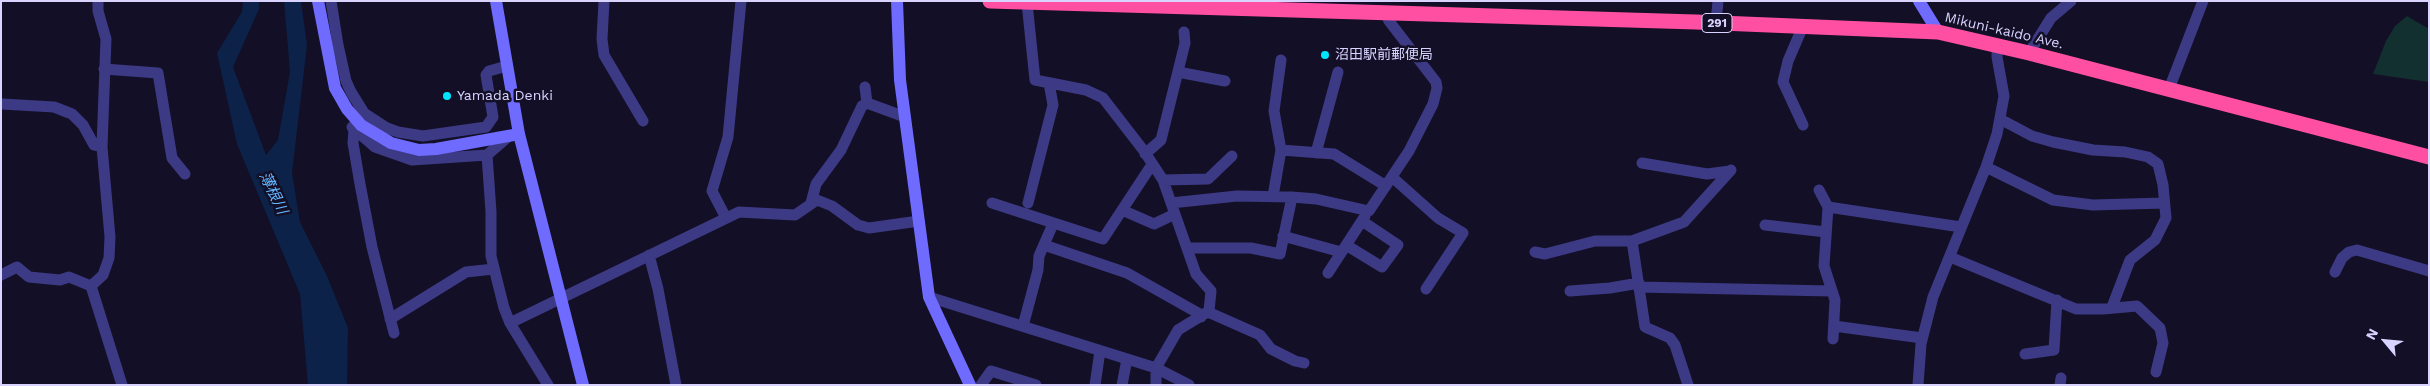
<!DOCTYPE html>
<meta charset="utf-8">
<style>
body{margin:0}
#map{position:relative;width:2430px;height:386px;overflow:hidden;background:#130f26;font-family:"Work Sans",sans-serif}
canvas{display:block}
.frame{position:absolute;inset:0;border:2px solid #d9d4ff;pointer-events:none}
.north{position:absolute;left:2360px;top:316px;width:50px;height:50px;-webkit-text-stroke:4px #130f26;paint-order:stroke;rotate:298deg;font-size:14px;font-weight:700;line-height:20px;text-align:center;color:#d9d4ff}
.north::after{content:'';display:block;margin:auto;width:18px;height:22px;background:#d9d4ff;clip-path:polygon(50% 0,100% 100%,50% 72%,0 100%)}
</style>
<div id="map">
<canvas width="2430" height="386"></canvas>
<div class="frame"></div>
<div class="north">N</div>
</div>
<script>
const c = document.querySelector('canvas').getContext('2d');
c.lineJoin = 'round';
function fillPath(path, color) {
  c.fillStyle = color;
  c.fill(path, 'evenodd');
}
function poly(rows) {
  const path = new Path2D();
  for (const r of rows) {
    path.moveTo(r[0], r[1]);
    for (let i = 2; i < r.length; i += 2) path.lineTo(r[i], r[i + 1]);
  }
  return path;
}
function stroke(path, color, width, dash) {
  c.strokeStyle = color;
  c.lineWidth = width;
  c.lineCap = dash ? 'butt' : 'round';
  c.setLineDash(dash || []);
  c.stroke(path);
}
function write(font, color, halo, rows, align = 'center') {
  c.font = font + ' "Work Sans","Noto Sans JP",sans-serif';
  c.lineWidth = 5;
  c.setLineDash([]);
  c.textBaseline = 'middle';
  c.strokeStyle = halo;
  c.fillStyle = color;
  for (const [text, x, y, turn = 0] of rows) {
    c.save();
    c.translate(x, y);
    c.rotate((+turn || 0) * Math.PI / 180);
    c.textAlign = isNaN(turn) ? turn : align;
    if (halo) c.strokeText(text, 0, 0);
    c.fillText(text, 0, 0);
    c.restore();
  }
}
fillPath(poly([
 [2407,16,2429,29,2429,82,2373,74,2386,41,2395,26]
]), '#12302f');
fillPath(poly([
 [243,1,259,1,259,9,233,67,266,155,278,140,290,72,284,1,301,1,307,45,292,173,300,222,327,276,348,328,347,385,308,385,300,294,237,144,217,53,242,12]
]), '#0c2248');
stroke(poly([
 [331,1,338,45,346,81,351,92,364,113,387,128,398,132,423,136,486,127,493,117,486,75,489,71,507,66],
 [604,1,602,39,604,55,643,121],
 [1027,3,1035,80,1086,90,1103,98,1144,151,1163,180,1196,274,1211,291,1209,311,1178,330,1156,368,1189,385],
 [1716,23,1718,1],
 [2029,53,2051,18,2071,1],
 [104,69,158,73,172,158,185,174],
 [1178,72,1225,81],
 [865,87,867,103,905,117],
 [2169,89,2203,1],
 [2,104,54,107,72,114,83,125,94,145,102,147],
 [2000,119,2032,136,2053,142,2093,150,2125,152,2148,157,2158,164,2163,185,2166,218,2155,240,2130,260,2112,307],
 [1803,125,1783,82,1788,61,1803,26],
 [352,127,375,147,412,160,487,155],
 [354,130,353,143,360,184,372,247,394,333],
 [509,136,487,155,491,212,491,256,504,308,510,323,548,385],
 [1281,150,1334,154,1386,186],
 [1316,153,1338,72],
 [1145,154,1161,140,1185,43,1184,32],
 [1642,163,1707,174,1730,171],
 [1986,167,2053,200,2093,205,2164,203],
 [1392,177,1438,218,1463,233,1426,289],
 [1163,180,1208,179,1232,156],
 [1819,190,1828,207,1824,266,1835,300,1833,339],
 [1273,196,1281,150,1274,111,1281,60],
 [811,203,816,184,841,150,862,106,867,103],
 [992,203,1103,239,1149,169,1153,165],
 [1028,203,1053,105,1049,83],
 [1171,203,1237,196,1292,197,1316,199,1369,211,1409,151,1433,104,1437,88,1436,82,1389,21,1386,14],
 [1828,207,1961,227],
 [1122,210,1154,224,1175,214],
 [726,218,712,191,728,137,741,1],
 [1765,225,1826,232],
 [1283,236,1341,252],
 [1044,245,1127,273,1198,313,1201,317],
 [1346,245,1382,267,1398,245,1362,221],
 [1187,248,1251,248,1280,254,1292,197],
 [1535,252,1545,254,1595,241,1632,241],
 [649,255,658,289,676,385],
 [1950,257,2076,309,2103,309,2137,306,2160,328,2163,343,2156,372],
 [2335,272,2342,258,2349,252,2357,250,2429,271],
 [1328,273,1365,216],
 [1,275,17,267,29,277,60,280,69,277,91,286],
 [91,286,103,275,109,258,110,237,102,147,106,39,98,11,98,1],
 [91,286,122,385],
 [1639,287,1831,291],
 [1570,291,1610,288,1639,283],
 [929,297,1156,368,1156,385],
 [1208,312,1260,335,1271,349,1295,361,1304,363],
 [390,319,466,272,494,269],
 [510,323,739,212,795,215,817,200,832,206,858,225,869,228,919,221],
 [1023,326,1038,270,1039,256,1053,224],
 [1834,326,1922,338],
 [2025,354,2054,350,2057,300],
 [981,385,991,371,1036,385],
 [1095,385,1100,351],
 [1122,385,1127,359],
 [1688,385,1675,345,1670,338,1645,327,1632,241,1684,222,1731,170],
 [1918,385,1921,344,1933,297,1986,167,1997,134,2004,96,1997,57,1997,45],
 [2060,385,2061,378]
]), '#3d3a85', 11);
stroke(poly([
 [496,1,519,134,583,385],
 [897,1,900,80,929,297,970,385],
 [1919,1,1938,32],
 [361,125,391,143,419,150,436,149,519,134]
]), '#6f6bff', 12);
stroke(poly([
 [990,1,1696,22,1938,32,2029,53,2429,157]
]), '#ff4fa3', 15);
stroke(poly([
 [318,1,335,88,347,109,361,125]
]), '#6f6bff', 12);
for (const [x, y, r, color] of [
 [1325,55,5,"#00e5ff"],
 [447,96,5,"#00e5ff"]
]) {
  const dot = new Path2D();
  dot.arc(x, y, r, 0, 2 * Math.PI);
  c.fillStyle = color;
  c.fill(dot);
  stroke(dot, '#130f26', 2);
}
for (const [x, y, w] of [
 [1717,23,30]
]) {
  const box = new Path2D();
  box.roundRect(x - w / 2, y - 9.5, w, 19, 4);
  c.fillStyle = '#130f26';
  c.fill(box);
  stroke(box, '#d9d4ff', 1);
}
write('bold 12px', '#d9d4ff', null, [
 ["291",1717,23]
]);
write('14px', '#d9d4ff', '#130f26', [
 ["Mikuni-kaido Ave.",2004,31,13]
]);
write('14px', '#d9d4ff', '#130f26', [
 ["沼田駅前郵便局",1335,55],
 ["Yamada Denki",457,96]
], 'left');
write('italic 15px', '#62b6ff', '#130f26', [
 ["薄根川",273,193,64]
]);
</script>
